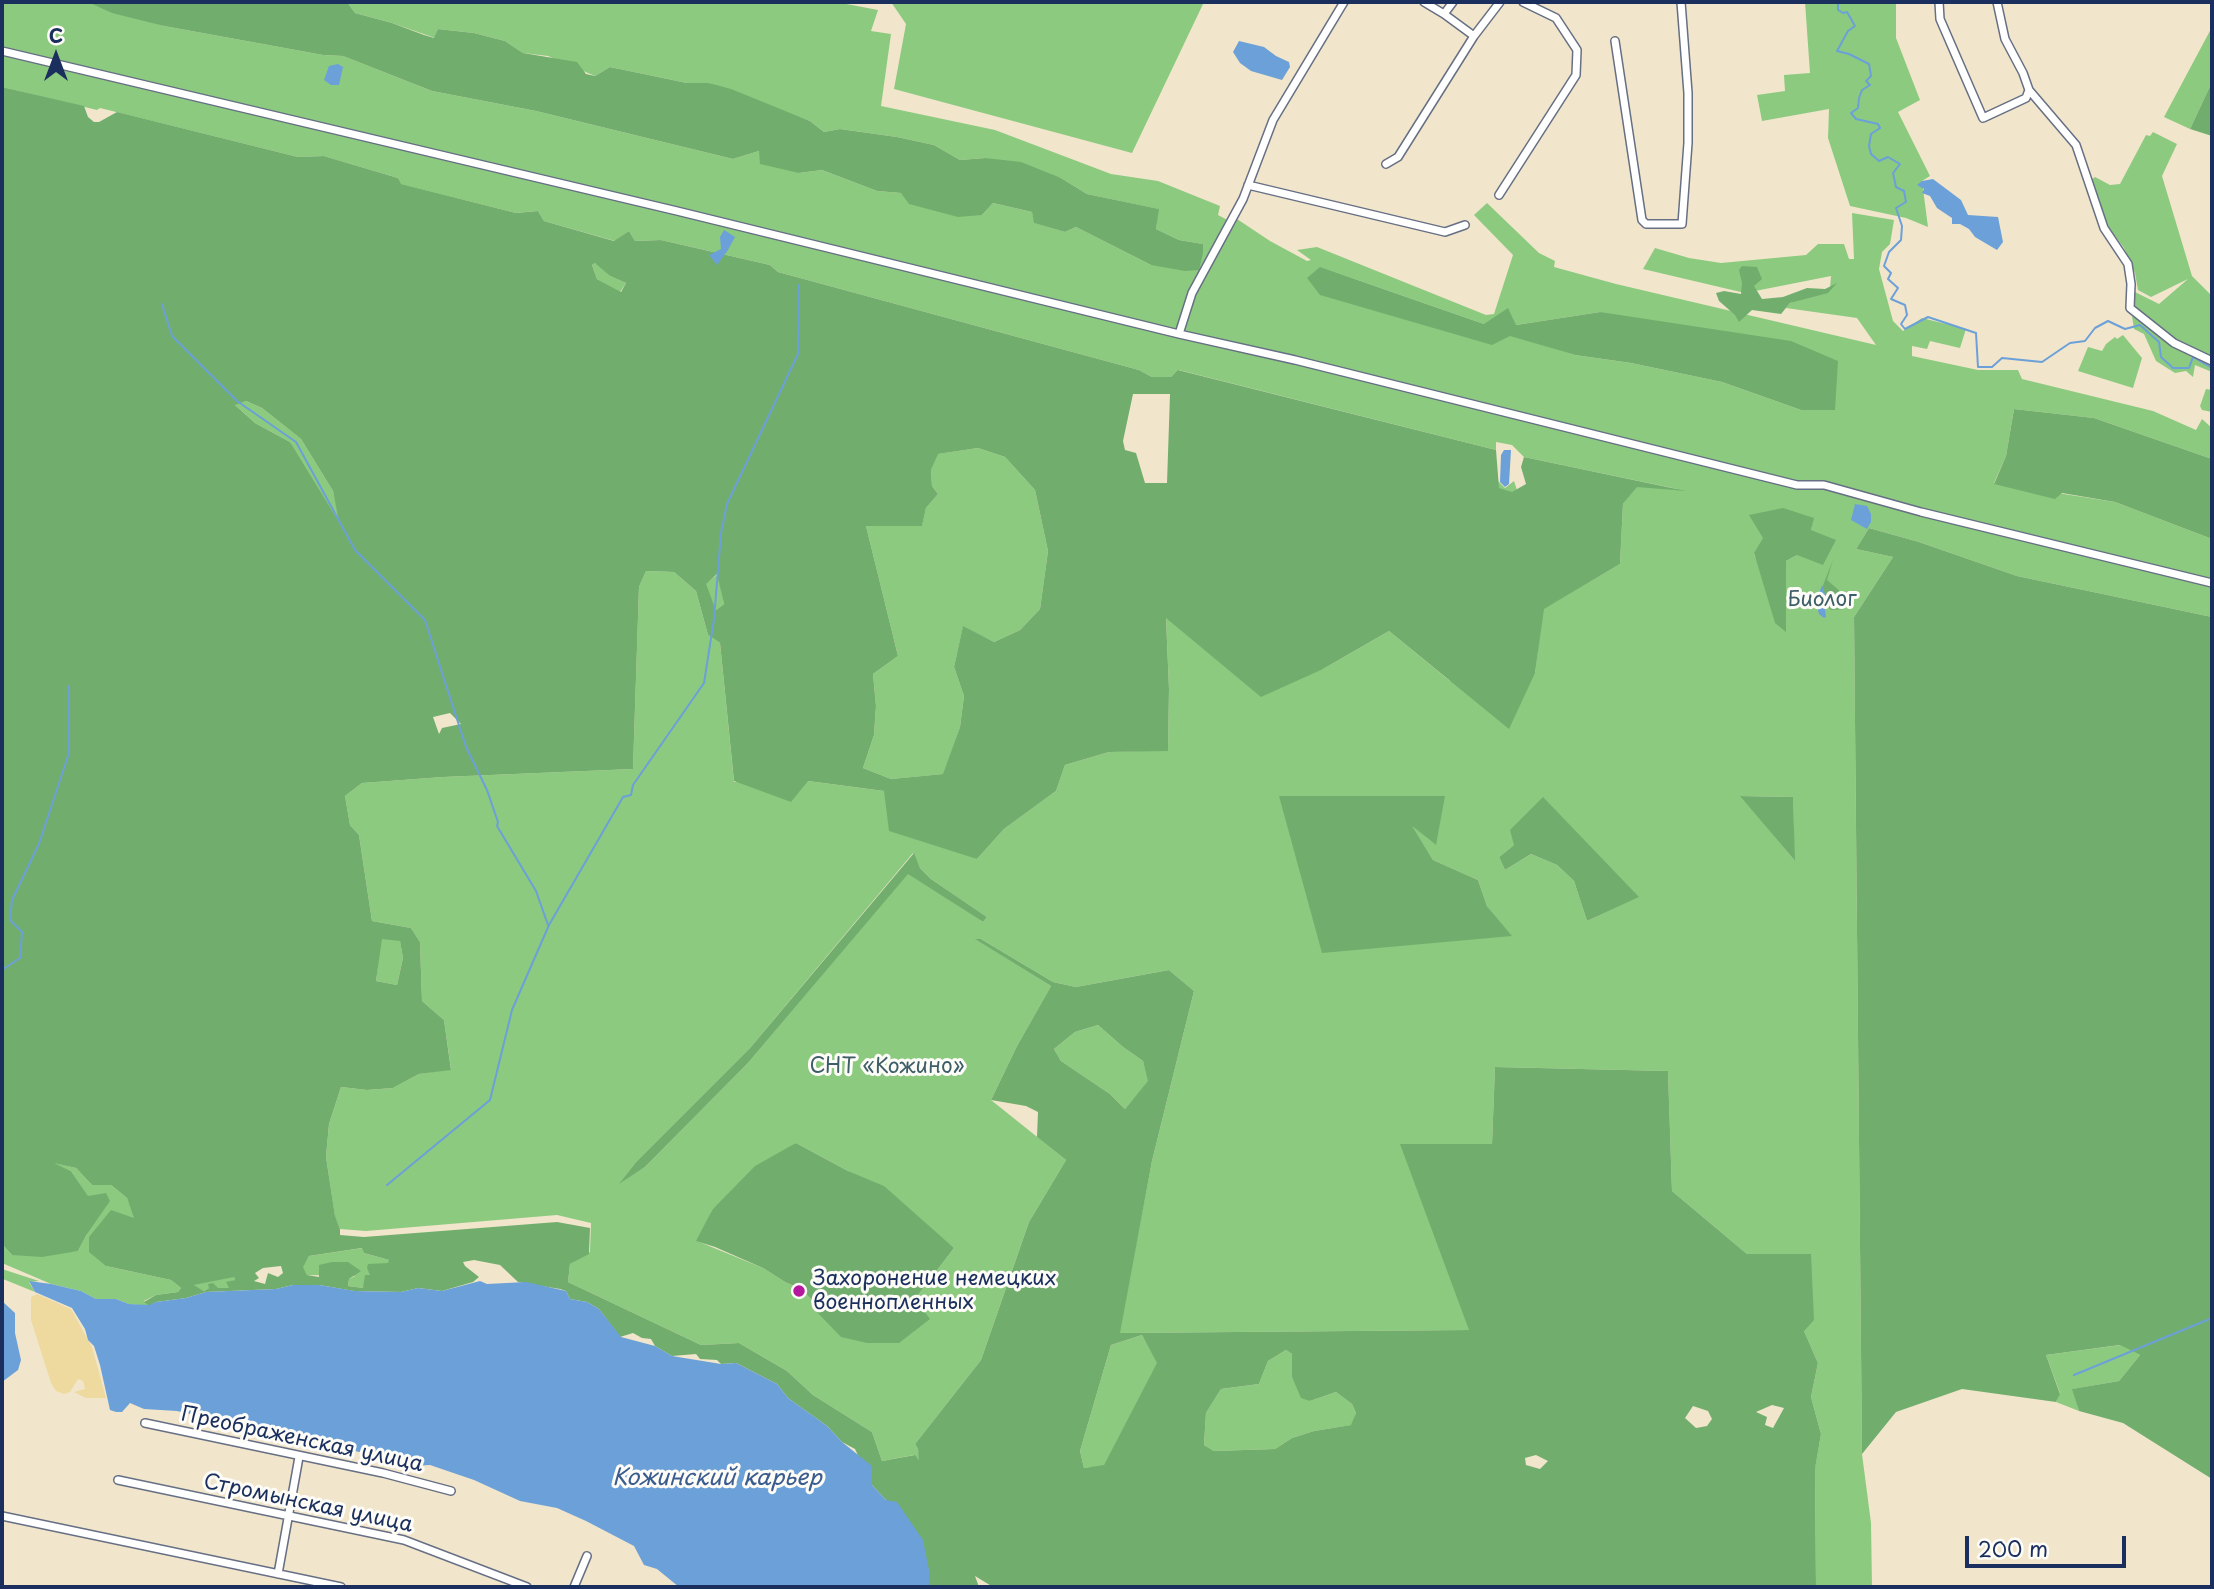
<!DOCTYPE html>
<meta charset="utf-8">
<style>
body{margin:0}
#map{position:relative;width:2214px;height:1589px;overflow:hidden;background:#f1e6cb;font-family:"Playpen Sans",sans-serif}
canvas{display:block}
.frame{position:absolute;inset:0;border:4px solid #1b2f5e;pointer-events:none}
.north{position:absolute;left:21px;top:21px;width:70px;height:70px;-webkit-text-stroke:5px #fdfcf7;paint-order:stroke;rotate:0deg;font-size:19px;font-weight:700;line-height:28px;text-align:center;color:#1b2f5e}
.north::after{content:'';display:block;margin:auto;width:24px;height:32px;background:#1b2f5e;clip-path:polygon(50% 0,100% 100%,50% 72%,0 100%)}
.scale{position:absolute;left:1965px;top:1536px;width:161px;height:32px;box-sizing:border-box;border:4px solid #1b2f5e;border-top:0;padding-left:9px;font-size:21px;line-height:24px;white-space:nowrap;color:#1b2f5e;-webkit-text-stroke:5px #fdfcf7;paint-order:stroke}
</style>
<div id="map">
<canvas width="2214" height="1589"></canvas>
<div class="frame"></div>
<div class="north">С</div>
<div class="scale">200 m</div>
</div>
<script>
const c = document.querySelector('canvas').getContext('2d');
c.lineJoin = 'round';
function fillPath(path, color) {
  c.fillStyle = color;
  c.fill(path, 'evenodd');
}
function poly(rows) {
  const path = new Path2D();
  for (const r of rows) {
    path.moveTo(r[0], r[1]);
    for (let i = 2; i < r.length; i += 2) path.lineTo(r[i], r[i + 1]);
  }
  return path;
}
function stroke(path, color, width, dash) {
  c.strokeStyle = color;
  c.lineWidth = width;
  c.lineCap = dash ? 'butt' : 'round';
  c.setLineDash(dash || []);
  c.stroke(path);
}
function write(font, color, halo, rows, align = 'center') {
  c.font = font + ' "Playpen Sans",sans-serif';
  c.lineWidth = 6;
  c.setLineDash([]);
  c.textBaseline = 'middle';
  c.strokeStyle = halo;
  c.fillStyle = color;
  for (const [text, x, y, turn = 0] of rows) {
    c.save();
    c.translate(x, y);
    c.rotate((+turn || 0) * Math.PI / 180);
    c.textAlign = isNaN(turn) ? turn : align;
    if (halo) c.strokeText(text, 0, 0);
    c.fillText(text, 0, 0);
    c.restore();
  }
}
fillPath(poly([
 [2,2,88,2,164,26,323,55,343,56,432,91,536,111,733,159,759,151,799,173,822,170,877,191,901,193,982,215,993,203,1032,212,1035,223,1065,232,1076,227,1151,265,1203,244,1179,240,1156,229,1158,209,1087,194,1061,178,985,158,960,160,934,145,897,137,840,129,824,132,810,121,709,83,687,83,610,67,595,76,548,56,523,53,505,41,474,33,438,29,435,38,392,23,355,13,347,2,343,2,762,2,775,4,780,2,836,2,878,10,871,31,891,34,881,106,995,130,1111,174,1158,181,1220,206,1218,215,1235,224,1237,219,1270,241,1307,261,1311,260,1297,250,1317,247,1486,315,1494,314,1513,255,1474,215,1487,203,1539,253,1555,261,1554,267,1616,284,1876,345,1857,318,1786,308,1790,303,1830,289,1831,276,1745,293,1643,269,1655,248,1689,258,1721,263,1806,255,1818,244,1844,244,1849,259,1854,259,1852,213,1894,220,1890,244,1882,252,1879,269,1893,321,1903,331,1922,318,1966,329,1960,348,1930,341,1927,349,1912,346,1912,356,1978,370,2018,370,2022,379,2153,411,2196,430,2202,419,2212,428,2212,459,2094,418,2014,409,2006,456,1994,483,2115,502,2212,539,2212,617,2017,576,1919,542,1869,528,1856,549,1893,557,1854,617,1862,1454,1871,1523,1872,1587,1816,1587,1815,1468,1821,1434,1811,1397,1818,1363,1804,1331,1747,1254,1672,1191,1668,1071,1495,1067,1492,1144,1470,1330,1119,1333,1152,1161,1194,991,1169,970,1076,987,1053,982,981,939,976,939,1051,986,1017,1046,991,1100,1066,1160,1029,1222,981,1360,915,1444,918,1449,920,1461,914,1455,882,1461,872,1432,813,1395,787,1371,739,1343,701,1345,568,1282,570,1264,590,1252,591,1223,557,1215,366,1231,340,1229,335,1217,326,1157,329,1124,341,1087,367,1090,393,1088,419,1074,451,1069,444,1020,422,1001,420,942,411,928,372,921,359,835,350,825,345,796,362,783,443,777,633,769,639,587,646,571,674,572,696,591,708,635,720,643,734,782,808,781,884,791,977,859,1004,829,1056,791,1065,765,1109,752,1168,750,1169,689,1166,617,1323,669,1389,631,1450,681,1495,478,1505,488,1514,481,1517,490,1535,673,1543,609,1620,564,1623,504,1637,486,1677,489,1524,457,1512,445,1496,442,1496,450,1179,370,1171,377,1152,377,1139,370,778,272,770,265,661,240,635,241,629,231,615,241,544,221,538,211,516,213,400,184,398,178,324,156,298,157,100,108,97,110,2,87],
 [1320,267,1484,324,1516,325,1600,312,1835,410,1801,410,1722,382,1631,363,1575,355,1510,335],
 [1813,519,1811,530,1797,555,1786,561,1786,631,1754,554,1763,539],
 [1279,796,1444,796,1435,844,1410,824,1433,860,1478,880,1487,906,1511,936],
 [1741,796,1793,797,1794,860],
 [1514,845,1638,897,1587,921,1574,881,1557,865,1531,854,1505,870,1499,857],
 [913,853,920,868,931,879,987,917,983,922,908,873,748,1063,645,1167,621,1182,636,1162,750,1048],
 [796,1143,848,1171,954,1248,915,1299,811,1299,801,1289,785,1282,763,1268,697,1241,712,1210],
 [891,2,1204,2,1132,153,894,89,906,24],
 [1805,2,1896,2,1896,38,1920,100,1898,112,1930,176,1922,181,1928,227,1906,218,1850,206,1828,138,1829,109,1762,121,1757,95,1785,91,1784,75,1810,73],
 [2212,27,2212,82,2190,129,2164,117],
 [2153,132,2177,144,2162,176,2192,276,2212,296,2212,358,2167,337,2155,323,2133,307,2135,292,2159,304,2188,279,2151,297,2138,290,2135,273,2124,248,2109,228,2091,180,2095,177,2110,185,2120,184,2146,135,2150,136],
 [595,263,599,264,610,276,626,283,620,292,597,279,592,265],
 [2132,316,2212,364,2212,372,2195,365,2193,377,2186,371,2175,373,2156,361,2144,334,2134,329],
 [2123,335,2142,358,2133,388,2078,371,2088,347,2102,351,2106,344,2115,337,2117,339],
 [2206,389,2212,390,2212,412,2202,410,2200,406],
 [246,401,262,408,301,439,333,491,339,517,351,520,343,552,290,442,255,423,234,404],
 [978,448,1005,457,1035,490,1048,551,1040,609,1020,630,994,642,963,627,954,667,964,696,960,727,944,774,891,779,863,768,874,735,876,706,873,674,898,656,866,526,922,525,926,508,938,494,932,486,931,470,937,454],
 [718,574,724,604,716,610,705,584],
 [381,938,400,940,403,958,397,985,376,981],
 [1098,1025,1123,1047,1143,1061,1149,1081,1125,1109,1110,1094,1061,1061,1054,1049,1075,1032],
 [48,1161,76,1168,92,1185,111,1185,127,1198,135,1218,106,1266,171,1280,181,1288,178,1292,156,1295,144,1301,149,1306,129,1304,116,1299,96,1299,81,1291,51,1284,2,1263,2,1244,12,1255,78,1251,87,1234,88,1197,71,1171],
 [363,1248,364,1253,389,1260,389,1263,371,1275,363,1288,348,1286,349,1279,355,1276,307,1275,302,1267,309,1256],
 [2,1269,39,1281,29,1282,35,1292,3,1279],
 [234,1276,235,1280,230,1282,230,1288,209,1288,204,1291,193,1285],
 [1142,1335,1158,1363,1104,1466,1084,1468,1080,1451,1111,1345],
 [2121,1345,2140,1355,2119,1381,2073,1389,2079,1411,2056,1402,2060,1393,2046,1355],
 [1286,1350,1292,1354,1292,1377,1310,1401,1336,1392,1352,1404,1356,1413,1352,1425,1314,1431,1292,1438,1275,1449,1214,1451,1204,1445,1206,1413,1221,1389,1259,1384,1268,1361]
]), '#8cca80');
fillPath(poly([
 [88,2,347,2,355,13,392,23,424,35,434,38,438,29,474,33,505,41,523,53,577,62,586,74,595,76,610,67,687,83,709,83,731,89,810,121,824,132,840,129,897,137,934,145,960,160,985,158,1021,162,1061,178,1087,194,1159,209,1156,229,1179,240,1203,244,1203,253,1199,270,1185,271,1151,265,1076,227,1065,232,1034,223,1032,212,993,203,982,215,958,217,909,204,901,193,877,191,822,170,799,173,760,164,759,151,733,159,536,111,432,91,343,56,323,55,164,26,112,13],
 [2212,82,2212,136,2190,129],
 [2,87,84,106,88,117,94,122,99,122,117,112,298,157,324,156,398,178,401,184,516,213,538,211,544,221,614,241,629,231,635,241,661,240,770,265,778,272,1139,370,1152,377,1171,377,1178,370,1496,450,1499,488,1512,492,1526,484,1521,467,1524,457,1686,491,1637,487,1623,504,1620,564,1544,609,1535,673,1509,729,1389,631,1323,669,1261,697,1166,618,1169,689,1168,751,1109,752,1065,765,1056,791,1004,829,977,859,889,831,884,791,808,781,791,802,734,781,720,643,708,635,696,591,674,572,646,571,639,587,633,769,443,777,362,783,345,796,350,825,359,835,372,921,411,928,420,942,422,1001,444,1020,451,1070,419,1074,393,1088,367,1090,341,1087,329,1124,326,1157,335,1216,340,1229,340,1235,364,1237,557,1222,590,1228,589,1254,570,1264,568,1282,701,1345,739,1343,787,1371,813,1395,872,1432,882,1461,915,1455,919,1460,918,1449,915,1444,981,1360,1029,1222,1066,1160,1037,1137,1038,1112,1026,1106,991,1100,1017,1046,1051,986,975,939,981,939,1053,982,1076,987,1169,970,1194,991,1152,1161,1120,1333,1469,1330,1400,1144,1492,1144,1495,1067,1668,1071,1672,1191,1747,1254,1811,1254,1814,1320,1804,1331,1818,1363,1811,1397,1821,1434,1815,1469,1816,1587,993,1587,975,1576,979,1587,929,1587,929,1570,886,1500,872,1485,855,1449,842,1442,827,1426,788,1398,777,1384,736,1363,721,1364,717,1360,700,1359,696,1354,672,1356,655,1346,651,1339,642,1338,633,1333,620,1337,599,1309,587,1302,570,1299,566,1291,560,1289,518,1282,500,1265,474,1260,463,1262,465,1266,479,1277,473,1282,442,1291,418,1288,401,1292,354,1291,319,1285,293,1285,276,1289,206,1292,186,1298,156,1302,149,1306,144,1302,156,1295,178,1292,181,1288,171,1280,106,1266,89,1252,89,1237,111,1210,134,1218,127,1198,111,1185,92,1185,76,1168,54,1163,71,1171,88,1196,106,1193,110,1201,87,1234,78,1251,42,1257,12,1255,2,1244],
 [595,263,610,276,626,283,621,292,597,279,592,265],
 [1133,394,1170,394,1167,483,1145,483,1136,453,1125,450,1123,441],
 [246,401,262,408,301,439,333,491,339,522,290,442,255,423,235,405],
 [978,448,1005,457,1035,490,1048,551,1040,609,1020,630,994,642,963,626,954,667,964,696,960,727,943,774,891,779,863,768,874,735,876,706,873,674,898,656,866,526,922,526,926,508,938,494,932,486,931,470,938,454],
 [717,574,724,604,716,610,706,584],
 [450,713,461,724,442,728,439,734,433,717],
 [382,939,400,941,403,958,397,985,376,981],
 [1098,1025,1123,1047,1143,1061,1148,1081,1125,1109,1110,1094,1061,1061,1054,1049,1075,1032],
 [362,1248,364,1253,389,1260,388,1263,368,1264,367,1268,370,1275,365,1275,363,1288,348,1286,349,1279,361,1271,348,1262,332,1262,319,1265,319,1277,307,1275,303,1267,309,1256],
 [281,1266,283,1273,278,1277,268,1273,265,1284,254,1281,259,1278,255,1273,263,1268],
 [234,1277,235,1280,226,1282,229,1288,218,1288,213,1283,208,1284,209,1288,204,1291,194,1285],
 [1142,1335,1157,1363,1104,1465,1084,1468,1080,1451,1111,1345],
 [1286,1350,1292,1354,1292,1377,1301,1398,1310,1401,1336,1392,1352,1404,1356,1413,1351,1425,1314,1431,1292,1438,1275,1449,1214,1451,1204,1445,1206,1413,1221,1389,1259,1384,1268,1361],
 [1772,1405,1784,1408,1773,1428,1765,1425,1767,1417,1756,1412],
 [1693,1406,1708,1411,1712,1419,1707,1426,1696,1428,1685,1418],
 [1536,1455,1548,1461,1540,1469,1526,1465,1525,1458],
 [1742,266,1757,267,1762,279,1754,286,1762,299,1783,297,1807,288,1825,289,1837,283,1828,293,1790,303,1781,314,1752,310,1739,322,1735,315,1719,301,1716,293,1724,291,1741,294,1742,283,1739,270],
 [1320,267,1484,324,1508,308,1516,325,1600,312,1791,341,1838,361,1835,410,1801,410,1722,382,1631,363,1575,355,1510,336,1492,345,1320,295,1307,278],
 [2014,409,2094,418,2212,459,2212,539,2115,502,2062,493,2055,499,1994,484,2006,456],
 [1783,508,1814,518,1811,530,1836,540,1823,565,1797,555,1786,561,1786,632,1775,623,1754,553,1763,538,1749,515],
 [1869,528,1919,542,2017,576,2212,617,2212,1479,2123,1423,2079,1411,2072,1389,2119,1381,2140,1355,2120,1345,2046,1355,2060,1394,2056,1402,1962,1389,1896,1412,1862,1454,1854,617,1893,557,1856,549],
 [1833,560,1827,580,1841,592,1857,598,1847,598,1845,609,1831,610,1818,598],
 [1279,796,1445,796,1436,845,1412,826,1433,860,1478,880,1487,906,1512,936,1322,953],
 [1740,796,1793,797,1795,861],
 [1543,797,1639,897,1587,921,1574,881,1557,865,1531,854,1505,870,1499,857,1514,845,1510,830],
 [914,853,920,868,931,879,987,917,983,922,908,874,748,1063,645,1167,619,1184,636,1162,750,1048],
 [796,1143,848,1171,884,1186,954,1248,915,1299,930,1319,899,1343,867,1343,841,1337,813,1308,811,1299,801,1289,785,1282,763,1268,715,1247,696,1241,712,1210,755,1166]
]), '#71ae6e');
fillPath(poly([
 [37,1294,71,1309,92,1347,106,1398,86,1398,74,1392,85,1389,83,1381,78,1379,70,1392,64,1394,56,1391,51,1383,31,1320,31,1297]
]), '#eeda9e');
fillPath(poly([
 [1239,41,1264,47,1276,56,1289,62,1290,67,1282,80,1251,71,1240,63,1233,52],
 [338,64,343,67,339,85,331,85,324,80,329,66],
 [1933,179,1961,200,1968,215,1998,217,2003,242,1997,250,1975,237,1969,229,1960,224,1952,224,1952,218,1937,208,1930,196,1922,193,1924,189,1917,185,1922,181],
 [724,230,735,237,728,250,717,265,709,255,721,249,720,237],
 [1504,450,1511,450,1509,484,1505,487,1500,482,1501,455],
 [1855,504,1867,506,1871,514,1871,522,1867,529,1851,520],
 [1822,585,1828,604,1825,610,1826,617,1824,618,1819,614,1816,602],
 [29,1281,51,1284,81,1291,96,1299,116,1299,129,1304,149,1305,156,1302,186,1298,206,1292,276,1289,293,1285,319,1285,355,1291,401,1292,418,1288,442,1291,480,1281,487,1284,526,1282,566,1291,570,1299,587,1302,599,1309,621,1337,655,1346,672,1356,721,1364,736,1363,777,1384,788,1398,827,1426,842,1442,872,1466,872,1485,886,1500,897,1502,923,1540,929,1570,929,1587,679,1587,657,1569,644,1565,634,1546,586,1521,557,1508,520,1501,474,1480,430,1465,412,1466,394,1455,372,1454,348,1450,281,1430,242,1426,177,1411,144,1409,130,1403,122,1412,116,1412,110,1410,100,1365,94,1346,88,1340,85,1329,72,1308,35,1292],
 [2,1301,15,1313,15,1333,21,1360,18,1370,2,1382]
]), '#6ca0d8');
stroke(poly([
 [1838,2,1838,10,1843,13,1847,12,1855,26,1848,31,1837,51,1849,54,1869,64,1871,76,1866,81,1870,85,1862,90,1859,98,1858,108,1851,113,1856,119,1878,124,1880,128,1871,134,1869,146,1871,154,1879,161,1888,157,1900,164,1893,173,1896,187,1904,191,1906,202,1896,208,1902,226,1901,240,1889,252,1884,266,1891,273,1888,279,1898,288,1891,299,1905,305,1907,315,1901,324,1905,329,1928,317,1976,333,1978,367,1992,367,2002,358,2042,362,2070,343,2085,341,2095,328,2108,321,2125,329,2140,325,2159,342,2161,357,2173,368,2189,368,2193,357,2212,368],
 [162,304,172,336,237,401,296,442,355,550,425,620,466,747,487,790,498,822,497,826,536,891,548,925],
 [2,970,20,958,22,932,10,920,12,900,39,844,69,753,69,686],
 [387,1185,490,1100,512,1010,549,925,623,797,631,795,633,785,704,683,714,619,721,533,727,504,798,354,799,285],
 [2074,1375,2212,1318]
]), '#6ca0d8', 2);
const minor = poly([
 [1424,2,1444,14,1453,2],
 [1939,2,1940,19,1983,118,2026,98,2029,90],
 [1997,2,2005,39,2023,73,2029,90,2076,145,2104,228,2128,264,2131,284,2130,308,2174,343,2212,361],
 [1444,14,1474,36,1500,2],
 [1615,41,1642,220,1646,224,1682,224,1688,143,1688,93,1681,2],
 [2,51,677,211,1179,334,1295,360,1797,485,1824,485,1921,512,2212,583],
 [1386,164,1398,157,1474,36],
 [1248,185,1445,232,1465,225],
 [1499,195,1576,75,1577,50,1556,18,1523,2],
 [1179,334,1192,293,1243,199,1273,120,1344,2],
 [145,1423,383,1473,451,1491],
 [118,1480,404,1540,527,1587],
 [2,1516,341,1587],
 [278,1574,299,1457],
 [574,1587,587,1556]
]);
stroke(minor, '#666f84', 10);
stroke(minor, '#fff', 7);
for (const [x, y, r, color] of [
 [799,1291,7,"#b5179e"]
]) {
  const dot = new Path2D();
  dot.arc(x, y, r, 0, 2 * Math.PI);
  c.fillStyle = color;
  c.fill(dot);
  stroke(dot, '#fdfcf7', 2.5);
}
write('21px', '#3d5e68', '#fdfcf7', [
 ["Биолог",1822,600],
 ["СНТ «Кожино»",887,1067]
]);
write('21px', '#1b2f5e', '#fdfcf7', [
 ["Захоронение немецких",813,1279],
 ["военнопленных",813,1303]
], 'left');
write('21px', '#1b2f5e', '#fdfcf7', [
 ["Преображенская улица",302,1440,12],
 ["Стромынская улица",308,1504,12]
]);
write('italic 23px', '#3b5c8f', '#fdfcf7', [
 ["Кожинский карьер",717,1479]
]);
</script>
